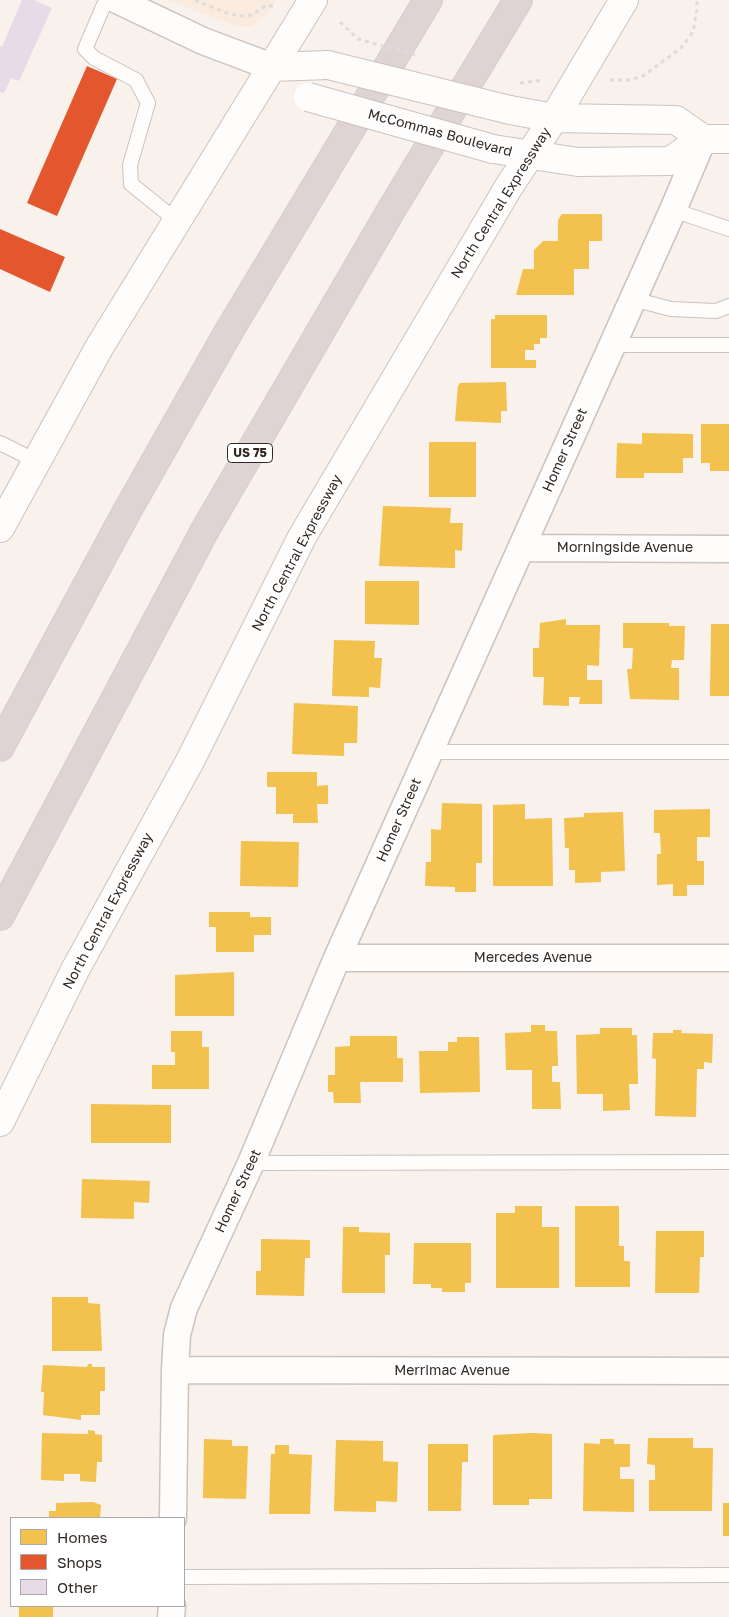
<!DOCTYPE html>
<style>
body{margin:0}
#map{position:relative;width:729px;height:1617px;overflow:hidden;background:#f8f1ec;font-family:"Golos Text",sans-serif}
canvas{display:block}
.legend{position:absolute;left:10px;top:1517px;width:175px;height:90px;box-sizing:border-box;background:#fff;border:1px solid #aca9a8;margin:0;padding:6px 9px;list-style:none;font-size:15px;color:#302925}
.legend li{display:flex;align-items:center;gap:10px;height:25px}
.legend b{width:25px;border:1px solid #aca9a8}
</style>
<div id="map">
<canvas width="729" height="1617"></canvas>
<ul class="legend">
<li><b style="height:14px;background:#f2c14e"></b>Homes</li>
<li><b style="height:14px;background:#e4572e"></b>Shops</li>
<li><b style="height:14px;background:#e8dae6"></b>Other</li>
</ul>
</div>
<script>
const c = document.querySelector('canvas').getContext('2d');
c.lineJoin = 'round';
function fillPath(path, color) {
  c.fillStyle = color;
  c.fill(path, 'evenodd');
}
function poly(rows) {
  const path = new Path2D();
  for (const r of rows) {
    path.moveTo(r[0], r[1]);
    for (let i = 2; i < r.length; i += 2) path.lineTo(r[i], r[i + 1]);
  }
  return path;
}
function stroke(path, color, width, dash) {
  c.strokeStyle = color;
  c.lineWidth = width;
  c.lineCap = dash ? 'butt' : 'round';
  c.setLineDash(dash || []);
  c.stroke(path);
}
function write(font, color, halo, rows, align = 'center') {
  c.font = font + ' "Golos Text",sans-serif';
  c.lineWidth = 5;
  c.setLineDash([]);
  c.textBaseline = 'middle';
  c.strokeStyle = halo;
  c.fillStyle = color;
  for (const [text, x, y, turn = 0] of rows) {
    c.save();
    c.translate(x, y);
    c.rotate((+turn || 0) * Math.PI / 180);
    c.textAlign = isNaN(turn) ? turn : align;
    if (halo) c.strokeText(text, 0, 0);
    c.fillText(text, 0, 0);
    c.restore();
  }
}
fillPath(poly([
 [167,0,276,0,268,12,252,26,240,27]
]), '#fbeade');
fillPath(poly([
 [562,214,602,214,602,241,589,241,589,269,574,269,574,295,516,295,523,269,534,269,534,250,543,241,558,241,558,220],
 [495,315,547,315,547,338,540,338,540,344,534,344,534,350,525,350,525,360,536,360,536,368,491,368,491,319,495,319],
 [506,382,507,411,501,411,501,423,455,421,458,386,460,383],
 [701,424,729,424,729,471,710,471,710,463,701,463],
 [642,433,693,434,693,458,683,458,683,473,644,473,644,478,616,478,617,443,642,444],
 [429,442,476,442,476,497,429,497],
 [383,506,451,508,450,523,463,523,462,551,455,550,455,568,379,566],
 [365,581,419,581,419,625,365,624],
 [566,619,566,625,600,625,599,666,587,665,587,680,602,680,602,704,579,704,580,697,569,697,569,706,543,705,544,677,533,677,533,648,539,648,540,623],
 [623,623,669,623,669,626,685,626,684,660,672,660,671,668,679,668,679,700,630,699,627,669,632,669,633,648,623,648],
 [711,624,729,624,729,696,710,696],
 [334,640,375,641,374,658,382,658,380,688,369,687,369,697,332,696],
 [294,703,358,706,357,743,344,743,344,756,292,754],
 [267,772,317,772,317,786,328,785,328,804,317,804,318,823,293,823,293,814,276,814,276,787,267,787],
 [442,803,482,804,482,863,476,863,476,892,455,892,455,887,425,886,426,862,431,862,431,829,441,830],
 [525,804,525,819,552,818,553,886,493,886,493,805],
 [710,809,710,837,697,837,697,861,704,861,704,885,687,885,687,896,673,896,673,884,657,885,657,854,661,854,660,833,654,833,654,810],
 [623,812,625,871,601,872,601,882,575,883,575,870,569,870,569,848,565,848,564,818,584,817,584,813],
 [241,841,299,842,298,887,240,886],
 [209,912,250,912,250,917,271,917,271,935,254,935,254,952,216,952,216,927,209,927],
 [234,972,234,1016,175,1016,175,975],
 [531,1025,545,1025,545,1031,557,1031,558,1066,552,1066,552,1082,560,1082,561,1109,532,1109,532,1070,506,1070,505,1033,531,1032],
 [600,1028,632,1028,632,1035,637,1035,638,1084,629,1084,630,1110,603,1111,603,1094,577,1094,576,1035,600,1034],
 [673,1030,682,1030,681,1033,713,1034,712,1063,704,1062,704,1069,697,1069,696,1117,655,1116,656,1059,652,1058,653,1033,673,1033],
 [171,1031,202,1031,202,1047,209,1047,209,1089,152,1089,152,1065,175,1065,175,1052,171,1052],
 [350,1036,397,1036,397,1058,403,1058,403,1082,360,1082,361,1103,334,1103,333,1092,328,1092,328,1075,335,1075,335,1047,350,1046],
 [457,1037,479,1037,480,1092,420,1093,419,1051,448,1051,448,1042,457,1042],
 [91,1104,171,1105,171,1143,91,1143],
 [82,1179,150,1181,149,1203,134,1202,134,1219,81,1218],
 [515,1206,542,1206,542,1227,559,1227,559,1288,496,1288,496,1213,515,1213],
 [575,1206,619,1206,619,1246,624,1246,624,1261,630,1261,630,1287,575,1287],
 [343,1227,359,1227,359,1232,390,1233,390,1255,385,1255,385,1293,342,1293],
 [656,1231,704,1231,704,1257,700,1257,699,1293,655,1293],
 [261,1239,310,1240,310,1258,305,1258,304,1296,256,1295,256,1271,261,1271],
 [414,1243,471,1243,471,1283,465,1283,465,1292,442,1292,442,1288,431,1288,431,1284,413,1284],
 [52,1297,88,1297,88,1303,100,1304,102,1351,52,1351],
 [88,1364,92,1364,92,1367,105,1367,105,1391,100,1391,100,1415,81,1415,81,1420,43,1415,44,1392,41,1392,43,1365,87,1367],
 [88,1430,95,1431,95,1434,102,1435,102,1462,97,1462,96,1482,80,1481,80,1474,64,1474,64,1481,41,1480,42,1433,88,1434],
 [532,1433,552,1434,552,1499,529,1499,529,1505,493,1505,493,1435],
 [648,1438,693,1438,693,1448,713,1448,712,1511,649,1511,649,1480,655,1480,655,1465,647,1464],
 [204,1439,232,1440,232,1446,248,1446,246,1499,203,1498],
 [600,1439,614,1439,614,1444,630,1444,630,1467,620,1467,620,1479,634,1479,634,1512,583,1511,584,1443,600,1444],
 [336,1440,383,1441,383,1461,398,1462,397,1502,376,1501,376,1512,334,1511],
 [428,1444,468,1444,468,1462,462,1462,461,1511,428,1511],
 [275,1445,289,1445,289,1454,312,1455,310,1514,269,1514,271,1454,275,1454],
 [93,1502,101,1505,100,1518,49,1518,49,1511,56,1511,56,1503],
 [723,1503,729,1503,729,1536,723,1536],
 [19,1606,53,1606,53,1617,19,1617]
]), '#f2c14e');
fillPath(poly([
 [87,66,117,79,57,216,27,203],
 [0,229,65,257,50,292,0,269]
]), '#e4572e');
fillPath(poly([
 [22,0,34,0,52,8,19,81,11,78,4,93,0,92,0,46,2,47]
]), '#e8dae6');
const lane = poly([
 [106,0,85,49,94,58,136,80,148,103,130,165,131,184,177,221],
 [673,210,729,229],
 [633,299,671,309,716,311,729,306],
 [612,345,729,345],
 [0,443,36,461],
 [429,752,729,752],
 [251,1163,729,1162],
 [184,1577,729,1575]
]);
const street = poly([
 [117,0,203,41,272,67],
 [522,548,729,549],
 [337,958,729,958],
 [175,1370,729,1371],
 [173,1518,175,1370,177,1335,184,1308,251,1163,337,958,673,210,703,139],
 [171,1617,172,1606]
]);
const secondary = poly([
 [272,67,328,65],
 [510,110,554,118,676,120,703,139],
 [493,149,578,162,670,161,703,139,729,139],
 [0,528,100,346,313,0],
 [0,1122,75,970,190,761,302,537,508,188,554,118,624,0]
]);
const highway = poly([
 [0,747,126,513,229,331,428,0],
 [0,916,205,530,390,212,518,0]
]);
stroke(lane, '#cac3bf', 16);
stroke(street, '#cac3bf', 29);
stroke(secondary, '#cac3bf', 30);
stroke(highway, '#d3cfcc', 30);
stroke(poly([
 [195,0,229,14,240,16,252,15,267,5,276,7],
 [610,80,630,80,643,76,681,48,693,32,697,9,697,0]
]), '#dedcda', 3, [4, 4]);
stroke(lane, '#fefdfc', 14);
stroke(street, '#fefdfc', 26);
stroke(secondary, '#fefdfc', 28);
stroke(highway, '#e0d3d3', 28);
const secondaryBridge = poly([
 [328,65,510,110],
 [308,97,493,149]
]);
stroke(secondaryBridge, '#cac3bf', 30, []);
stroke(poly([
 [340,22,358,39,415,55],
 [520,83,544,80]
]), '#dedcda', 3, [4, 4]);
stroke(secondaryBridge, '#fefdfc', 28);
for (const [x, y, w] of [
 [250,453,45]
]) {
  const box = new Path2D();
  box.roundRect(x - w / 2, y - 9.5, w, 19, 4);
  c.fillStyle = '#fff';
  c.fill(box);
  stroke(box, '#302925', 1);
}
write('bold 12px', '#302925', null, [
 ["US 75",250,453]
]);
write('14px', '#302925', '#fff', [
 ["McCommas Boulevard",440,133,15],
 ["North Central Expressway",501,203,-58],
 ["Homer Street",565,450,-66],
 ["Morningside Avenue",625,548],
 ["North Central Expressway",297,553,-62],
 ["Homer Street",399,820,-66],
 ["North Central Expressway",108,911,-62],
 ["Mercedes Avenue",533,958],
 ["Homer Street",238,1191,-65],
 ["Merrimac Avenue",452,1371]
]);
</script>
